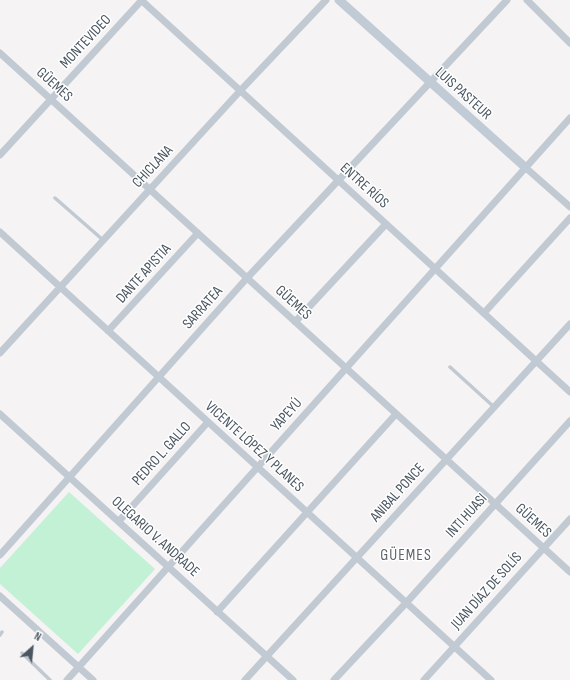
<!DOCTYPE html>
<meta charset="utf-8">
<style>
body{margin:0}
#map{position:relative;width:570px;height:680px;overflow:hidden;background:#f5f3f3;font-family:"Sofia Sans Condensed",sans-serif}
canvas{display:block}
.north{position:absolute;left:12px;top:628px;width:40px;height:40px;-webkit-text-stroke:3px #fff;paint-order:stroke;rotate:27deg;font-size:11px;font-weight:700;line-height:16px;text-align:center;color:#4a5661}
.north::after{content:'';display:block;margin:auto;width:14px;height:18px;background:#4a5661;clip-path:polygon(50% 0,100% 100%,50% 72%,0 100%)}
</style>
<div id="map">
<canvas width="570" height="680"></canvas>
<div class="north">N</div>
</div>
<script>
const c = document.querySelector('canvas').getContext('2d');
c.lineJoin = 'round';
function fillPath(path, color) {
  c.fillStyle = color;
  c.fill(path, 'evenodd');
}
function poly(rows) {
  const path = new Path2D();
  for (const r of rows) {
    path.moveTo(r[0], r[1]);
    for (let i = 2; i < r.length; i += 2) path.lineTo(r[i], r[i + 1]);
  }
  return path;
}
function stroke(path, color, width, dash) {
  c.strokeStyle = color;
  c.lineWidth = width;
  c.lineCap = dash ? 'butt' : 'round';
  c.setLineDash(dash || []);
  c.stroke(path);
}
function write(font, color, halo, rows, align = 'center') {
  c.font = font + ' "Sofia Sans Condensed",sans-serif';
  c.lineWidth = 3;
  c.setLineDash([]);
  c.textBaseline = 'middle';
  c.strokeStyle = halo;
  c.fillStyle = color;
  for (const [text, x, y, turn = 0] of rows) {
    c.save();
    c.translate(x, y);
    c.rotate((+turn || 0) * Math.PI / 180);
    c.textAlign = isNaN(turn) ? turn : align;
    if (halo) c.strokeText(text, 0, 0);
    c.fillText(text, 0, 0);
    c.restore();
  }
}
fillPath(poly([
 [69,492,155,569,78,654,0,584,0,568]
]), '#c3f1d5');
stroke(poly([
 [55,198,103,240],
 [450,367,494,407],
 [0,635,2,632],
 [22,653,50,680]
]), '#c1cad2', 3.5);
stroke(poly([
 [141,0,570,392],
 [527,0,570,43],
 [0,53,570,572],
 [0,155,142,0],
 [526,168,570,207],
 [0,232,491,680],
 [484,313,570,218],
 [295,322,386,224],
 [108,331,198,233],
 [0,353,240,91,326,0],
 [0,414,293,680],
 [119,521,208,422],
 [0,555,247,278,507,0],
 [0,596,93,680],
 [217,612,396,414],
 [67,680,570,118],
 [245,680,570,324],
 [334,680,406,603,570,421],
 [424,680,570,519]
]), '#c1cad2', 7);
stroke(poly([
 [339,0,526,168]
]), '#c1cbd6', 9);
write('15px', '#4a5661', '#fff', [
 ["MONTEVIDEO",86,42,-47],
 ["GÜEMES",54,85,42],
 ["LUIS PASTEUR",463,94,42],
 ["CHICLANA",153,167,-47],
 ["ENTRE RÍOS",364,186,42],
 ["DANTE APISTIA",144,274,-48],
 ["GÜEMES",293,303,42],
 ["SARRATEA",203,308,-48],
 ["YAPEYÚ",287,415,-48],
 ["VICENTE LÓPEZ Y PLANES",254,447,42],
 ["PEDRO L. GALLO",162,454,-48],
 ["ANIBAL PONCE",398,493,-48],
 ["INTI HUASI",467,516,-48],
 ["GÜEMES",533,521,42],
 ["OLEGARIO V. ANDRADE",155,537,42],
 ["JUAN DÍAZ DE SOLÍS",487,591,-48]
]);
c.letterSpacing = '1px';
write('16px', '#5f6368', '#fff', [
 ["GÜEMES",406,556]
]);
c.letterSpacing = '0px';
</script>
